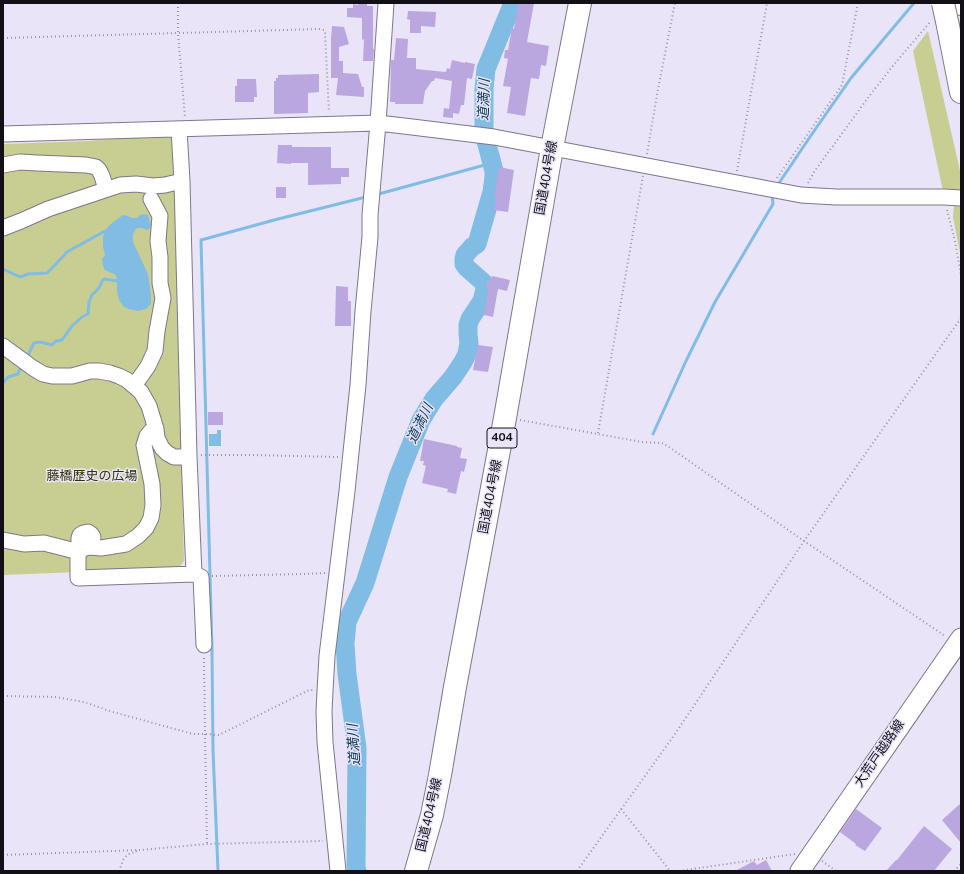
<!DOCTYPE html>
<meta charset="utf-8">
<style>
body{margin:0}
#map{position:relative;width:964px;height:874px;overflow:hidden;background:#eae4f8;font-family:"Nunito Sans",sans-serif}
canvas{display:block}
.frame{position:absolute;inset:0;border:4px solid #121016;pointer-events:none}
</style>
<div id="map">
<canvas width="964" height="874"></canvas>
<div class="frame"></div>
</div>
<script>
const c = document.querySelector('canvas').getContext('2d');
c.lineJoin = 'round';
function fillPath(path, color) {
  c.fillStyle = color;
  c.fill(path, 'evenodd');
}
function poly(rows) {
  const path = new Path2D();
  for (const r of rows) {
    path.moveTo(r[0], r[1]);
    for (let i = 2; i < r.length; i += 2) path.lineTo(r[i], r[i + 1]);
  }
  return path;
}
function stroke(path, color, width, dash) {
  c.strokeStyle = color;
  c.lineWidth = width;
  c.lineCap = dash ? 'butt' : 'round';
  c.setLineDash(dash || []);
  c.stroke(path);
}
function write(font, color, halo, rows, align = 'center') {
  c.font = font + ' "Nunito Sans","Noto Sans JP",sans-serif';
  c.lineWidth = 3;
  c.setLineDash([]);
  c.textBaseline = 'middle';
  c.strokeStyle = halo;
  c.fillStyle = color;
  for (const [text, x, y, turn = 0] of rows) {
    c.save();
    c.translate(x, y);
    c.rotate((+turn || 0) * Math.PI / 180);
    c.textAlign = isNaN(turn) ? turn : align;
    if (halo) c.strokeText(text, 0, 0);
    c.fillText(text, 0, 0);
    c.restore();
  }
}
fillPath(poly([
 [928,31,961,175,961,192,943,191,913,51],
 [163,134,168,134,173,138,184,561,179,568,3,575,3,144,89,141],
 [954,205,961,205,961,258,953,217]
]), '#c8ce91');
fillPath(poly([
 [144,214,148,215,151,226,149,229,146,230,142,228,137,228,135,230,133,235,133,242,148,274,151,295,151,304,146,309,138,311,129,309,124,307,119,300,117,292,117,281,116,275,105,270,103,266,102,259,105,255,103,247,103,237,106,229,112,223,123,215,128,216,132,218,137,218,140,215],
 [217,430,221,430,221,446,209,446,209,434,217,434]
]), '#81bce4');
stroke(poly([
 [777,186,812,134,851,78,914,3],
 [375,195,430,180,492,163],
 [3,269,20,277,28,274,47,273,56,264,67,252,105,231],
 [27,357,34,343,40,342,52,345,56,341,62,340,72,326,82,317,88,314,89,302,92,295,98,289,101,284,102,281,104,279,117,281],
 [3,383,8,377,18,374,21,365],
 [653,434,686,361,715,302,773,204,772,194],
 [218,871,213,750,212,650,201,240,278,219,366,197]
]), '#81bce4', 3);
stroke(poly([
 [357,871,356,867,357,748,347,674,345,643,347,622,365,583,398,477,421,420,434,399,453,377,463,362,467,354,469,343,468,334,468,325,470,319,482,301,485,289,484,283,467,268,464,264,464,259,465,255,472,247,477,244,492,192,494,177,494,171,484,133,484,89,486,69,513,3]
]), '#81bce4', 19);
fillPath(poly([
 [358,3,367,3,367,6,373,6,373,49,374,49,373,61,363,61,364,39,362,40,362,18,347,17,347,8,353,8,353,4,358,5],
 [520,3,534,3,527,42,549,46,546,66,541,65,539,79,531,78,525,116,507,113,511,87,503,86,508,59,504,58,505,50,508,50,512,28,514,29,518,5,520,5],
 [408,11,436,12,435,27,421,26,421,33,410,33,410,20,407,19],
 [332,26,344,27,349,44,339,47,339,61,343,61,343,73,358,74,362,87,364,87,364,97,336,95,338,78,331,78,331,39],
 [396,38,408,39,407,58,416,58,416,69,446,72,447,68,450,69,452,60,465,63,465,62,475,64,472,79,467,78,464,105,461,105,459,114,453,113,453,118,443,117,444,108,449,109,452,81,435,78,434,81,432,81,425,91,423,104,395,104,395,102,390,102,391,60,394,60],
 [319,74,319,92,308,93,308,113,274,114,274,81,276,81,276,78,278,78,278,75],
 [237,79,256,79,257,97,254,97,254,102,235,102,235,86,237,86],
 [278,145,292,145,292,147,331,147,331,168,349,168,349,177,341,177,341,184,308,185,308,163,291,163,291,164,277,163],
 [499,167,514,170,508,212,494,210,497,197,494,197],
 [276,187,286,187,286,198,276,198],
 [492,276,510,280,507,291,498,289,493,317,484,315,488,292,486,280,491,281],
 [336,286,348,287,348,301,351,301,351,326,335,326],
 [478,345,493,347,488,372,473,370],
 [208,412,223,412,223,425,208,425],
 [424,439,457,446,457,447,462,448,460,458,467,459,464,472,461,471,456,494,447,492,448,489,422,483,426,466,423,465,424,461,420,461],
 [961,803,961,843,942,820],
 [856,809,882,828,865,851,855,845,856,844,840,832],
 [924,826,952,849,934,871,886,871,896,860,897,860],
 [766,860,772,871,735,871,754,861,757,865]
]), '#baa7e0');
const minor = poly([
 [179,129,182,181,189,456,194,574,201,577,204,645],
 [3,134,378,123,404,126,494,137,801,195,836,197,944,197,961,198],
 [3,165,20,162,37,163,86,165,96,167,99,170,102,176,106,189],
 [3,228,21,221,48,209,120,185,136,184,153,186,165,185,182,181],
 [3,346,33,368,43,374,52,376,72,376,90,371,99,371,110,373,119,376,127,380,141,392,149,406,156,429,157,438,162,448,167,453,174,457,181,457],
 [134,386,148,366,155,351,157,331,163,298,160,283,160,257,158,241,160,216,151,199],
 [3,540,24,544,44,543,79,552,82,549,89,547,92,542,93,537,91,534,88,532,83,533,80,535,79,538,79,552,78,557,78,578,194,574],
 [89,547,101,548,126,544,138,536,146,528,151,518,153,505,152,484,144,445,147,436,151,431,156,429],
 [338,871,325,742,324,711,325,691,327,656,347,491,358,385,363,311,370,237,370,215,378,123,386,3]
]);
const major = poly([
 [800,871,961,638]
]);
const highway = poly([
 [961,3,961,4],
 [948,26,961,92],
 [416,871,432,815,440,775,455,687,505,418,552,148,580,3]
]);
stroke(minor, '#7d7789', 17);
stroke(major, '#7d7789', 21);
stroke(highway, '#7d7789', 24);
stroke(poly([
 [178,3,178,33,185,118],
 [3,38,320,29,324,30,325,33,329,112],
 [647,154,658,89,675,3],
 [737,171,767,3],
 [777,178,842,85,858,3],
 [808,183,814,172,870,95,896,62,931,21],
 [947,210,955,241,961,275],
 [520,420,642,442,662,443,669,447,804,541,945,636],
 [598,433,643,176],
 [201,455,252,455,338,457],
 [212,576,302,574,326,573],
 [204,658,205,734,207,844],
 [3,696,55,697,84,702,113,712,193,734,205,734,219,735,309,690,314,690],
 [621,809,667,867,670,871],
 [3,855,140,850,207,844,323,841],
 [822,861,836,871],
 [119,871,124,858,129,854,137,851],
 [577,871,675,734,804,541,961,318],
 [679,871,795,854],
 [954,871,961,864]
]), '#9793a1', 2, [1, 3]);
stroke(minor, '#fff', 15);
stroke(major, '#fff', 19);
stroke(highway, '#fff', 22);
const highwayBridge = poly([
 [943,3,948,26]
]);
stroke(highwayBridge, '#7d7789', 24, []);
stroke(highwayBridge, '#fff', 22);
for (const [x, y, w] of [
 [502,438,30]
]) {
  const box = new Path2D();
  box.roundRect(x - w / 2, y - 10, w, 20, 3);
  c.fillStyle = '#eae4f8';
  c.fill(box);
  stroke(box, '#121016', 1);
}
write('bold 12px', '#121016', null, [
 ["404",502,438]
]);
write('13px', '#121016', '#eae4f8', [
 ["国道404号線",547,178,-80],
 ["国道404号線",491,497,-79],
 ["大荒戸越路線",880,754,-56],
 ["国道404号線",430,815,-77]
]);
write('13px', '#313402', '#eae4f8', [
 ["藤橋歴史の広場",92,477]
]);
write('italic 14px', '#0a3a55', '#eae4f8', [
 ["道満川",485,100,-88],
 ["道満川",421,424,-64],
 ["道満川",355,745,-94]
]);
</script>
